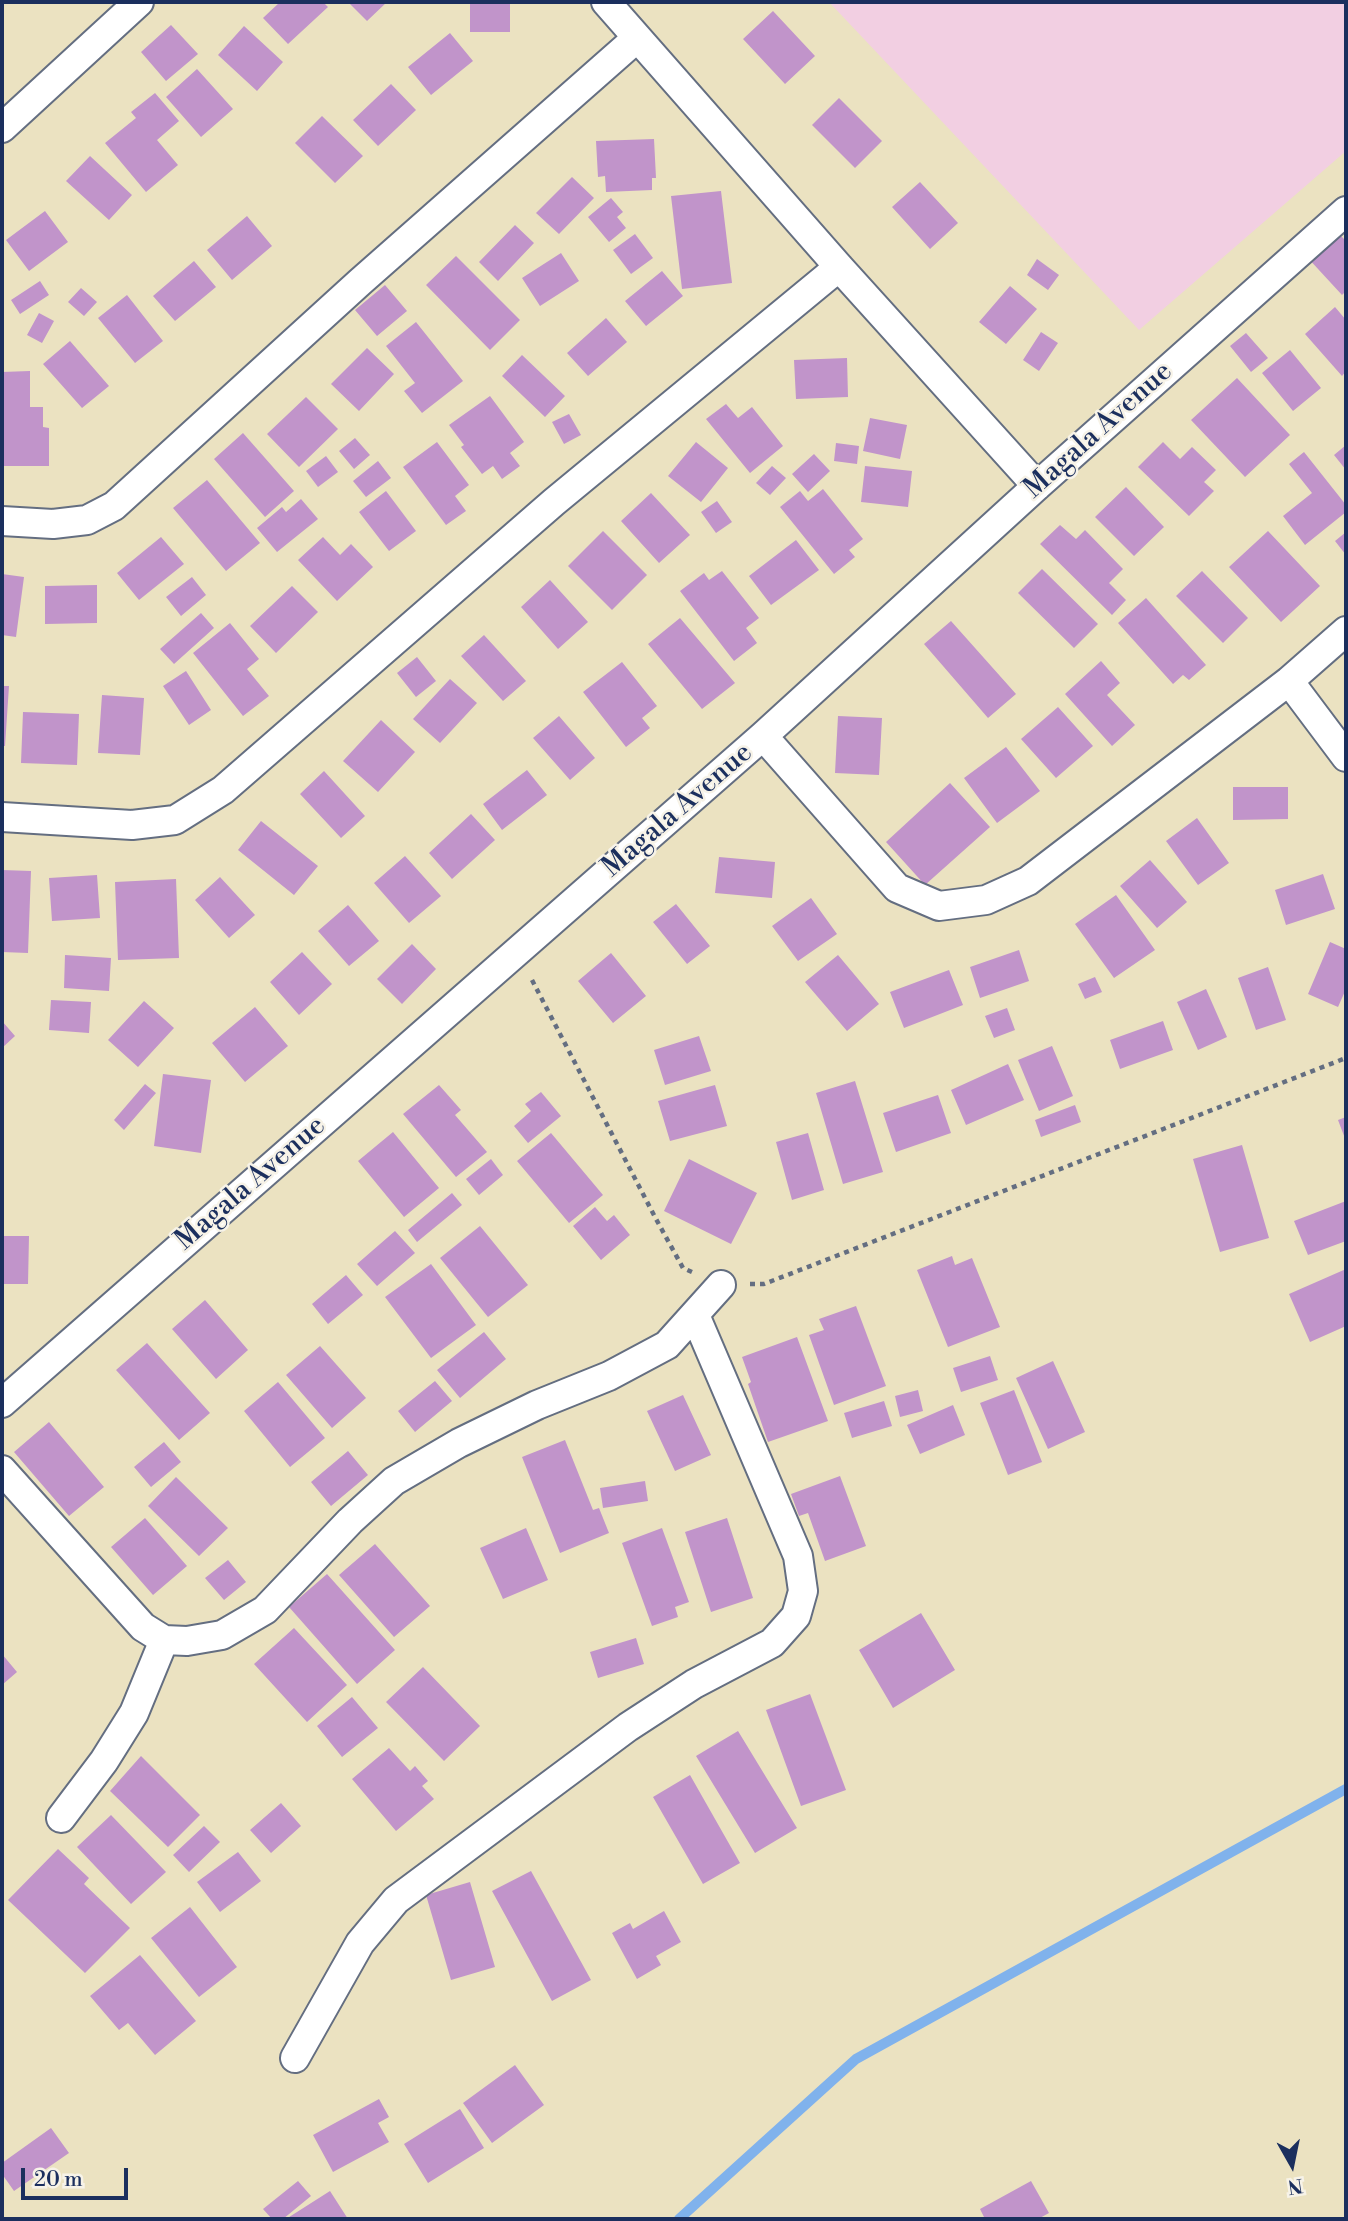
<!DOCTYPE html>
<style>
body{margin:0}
#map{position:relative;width:1348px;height:2221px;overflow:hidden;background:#ebe2c1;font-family:"Libre Bodoni",serif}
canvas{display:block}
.frame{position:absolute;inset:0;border:4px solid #1b2f5e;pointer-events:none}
.north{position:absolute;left:1257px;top:2130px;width:70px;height:70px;-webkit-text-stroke:5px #f7f3e8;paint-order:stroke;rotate:171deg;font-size:19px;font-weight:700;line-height:28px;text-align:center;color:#1b2f5e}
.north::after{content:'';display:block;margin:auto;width:24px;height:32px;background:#1b2f5e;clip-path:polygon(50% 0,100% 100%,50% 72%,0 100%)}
.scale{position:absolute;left:21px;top:2168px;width:107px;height:32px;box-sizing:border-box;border:4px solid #1b2f5e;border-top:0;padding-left:9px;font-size:21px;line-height:24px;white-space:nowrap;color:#1b2f5e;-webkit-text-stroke:5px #f7f3e8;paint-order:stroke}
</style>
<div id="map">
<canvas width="1348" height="2221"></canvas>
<div class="frame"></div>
<div class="north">N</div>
<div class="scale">20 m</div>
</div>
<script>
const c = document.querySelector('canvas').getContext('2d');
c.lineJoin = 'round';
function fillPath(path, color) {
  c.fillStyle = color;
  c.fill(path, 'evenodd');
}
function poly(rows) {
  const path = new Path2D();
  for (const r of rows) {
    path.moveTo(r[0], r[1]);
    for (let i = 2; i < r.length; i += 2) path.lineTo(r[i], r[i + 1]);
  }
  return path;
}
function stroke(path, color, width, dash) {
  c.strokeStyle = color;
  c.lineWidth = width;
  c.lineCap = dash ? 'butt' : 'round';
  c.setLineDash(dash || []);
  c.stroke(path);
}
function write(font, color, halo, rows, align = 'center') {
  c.font = font + ' "Libre Bodoni",serif';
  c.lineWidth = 5;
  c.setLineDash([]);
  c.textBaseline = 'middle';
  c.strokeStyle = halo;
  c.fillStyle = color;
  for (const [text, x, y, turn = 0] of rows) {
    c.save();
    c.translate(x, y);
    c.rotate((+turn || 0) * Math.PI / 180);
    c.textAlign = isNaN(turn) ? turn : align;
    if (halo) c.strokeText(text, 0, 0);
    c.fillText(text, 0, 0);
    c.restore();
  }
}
fillPath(poly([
 [829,2,1346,2,1346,151,1139,330]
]), '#f2cfe2');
stroke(poly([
 [679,2219,856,2059,1346,1789]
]), '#80b2ec', 10);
fillPath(poly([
 [280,2,323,2,328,7,288,44,263,18],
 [348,2,387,2,367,21],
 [470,2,510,2,510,32,470,32],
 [773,11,815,56,785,84,743,39],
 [171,25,198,54,166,81,141,52],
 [244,26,283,62,257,91,218,55],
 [450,33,473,61,431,95,408,67],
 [197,69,233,109,201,137,166,97],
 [391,84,416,110,378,146,353,120],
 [155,93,179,121,157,140,178,165,146,192,105,143,136,118,131,112],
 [839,98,882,141,855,168,812,125],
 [322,116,363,156,335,183,295,143],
 [654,139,656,178,652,178,652,190,606,192,605,176,598,177,596,141],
 [90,156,132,195,109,220,66,181],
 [572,177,594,198,559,234,536,213],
 [920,182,958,223,930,249,892,207],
 [721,191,732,283,682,289,671,196],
 [611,198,623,212,617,217,626,228,609,242,588,217],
 [45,211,68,242,29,271,6,240],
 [247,216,272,246,232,280,207,250],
 [515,225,534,243,498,281,479,262],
 [1335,230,1346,241,1346,291,1342,295,1307,257],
 [635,234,653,258,631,274,613,250],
 [561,253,579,281,540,306,522,278],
 [456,256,520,320,490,350,426,285],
 [1037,259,1059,275,1048,290,1027,275],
 [194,261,216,287,175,321,153,296],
 [662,271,683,296,646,326,625,301],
 [40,281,49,295,20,314,11,300],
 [385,285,407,311,377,336,355,310],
 [1010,286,1037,309,1006,344,979,322],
 [81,288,97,302,84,316,68,302],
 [127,295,163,341,135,363,98,318],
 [1335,307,1346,320,1346,371,1342,376,1305,334],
 [39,313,54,321,42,343,27,335],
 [606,318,627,342,588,376,567,353],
 [416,322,463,381,422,413,404,391,415,383,386,346],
 [1041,332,1058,343,1039,371,1023,360],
 [1246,333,1268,358,1251,372,1230,346],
 [70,341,109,386,82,408,43,364],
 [367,348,394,374,359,411,331,384],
 [1290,350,1321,388,1293,411,1262,373],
 [522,355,565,396,545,417,502,376],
 [847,358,848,397,796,399,794,360],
 [30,371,30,407,43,407,43,427,49,428,49,466,2,466,2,372],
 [1237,378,1290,435,1245,477,1191,420],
 [490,396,524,442,510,453,520,466,502,479,493,466,482,474,461,447,464,445,449,425],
 [306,397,338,429,299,467,267,434],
 [726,404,738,418,752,407,783,446,750,473,706,419],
 [569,414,581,435,564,444,552,422],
 [870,418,907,425,900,459,863,451],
 [243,433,294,491,265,517,214,459],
 [355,438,370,455,354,469,339,451],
 [437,442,469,485,455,496,466,511,446,525,403,467],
 [696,442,728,468,701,502,668,476],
 [1163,442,1180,459,1192,447,1216,470,1204,482,1214,491,1189,516,1138,467],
 [836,443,859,446,857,464,834,461],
 [1346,445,1346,470,1334,455],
 [1304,452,1346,505,1346,512,1305,545,1283,516,1312,493,1289,464],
 [814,454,830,471,808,492,792,474],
 [326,456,338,472,318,487,306,471],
 [378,461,391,478,366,497,353,481],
 [772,466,786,478,770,495,756,483],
 [865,466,912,471,908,507,861,502],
 [207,480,260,543,226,571,173,508],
 [1126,487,1164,527,1134,556,1095,517],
 [823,489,863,539,849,550,855,557,834,574,780,507,800,491,808,501],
 [386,491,416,531,389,551,359,512],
 [651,493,690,535,659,563,621,521],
 [301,499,318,519,277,552,257,528,282,507,286,512],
 [717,501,732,522,716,533,701,512],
 [1060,525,1076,539,1085,530,1123,569,1109,583,1126,600,1112,615,1040,544],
 [603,531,647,575,612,610,568,566],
 [1268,531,1320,586,1281,622,1229,567],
 [1346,532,1346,555,1335,541],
 [161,537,184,564,139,600,117,573],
 [323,537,340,555,351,544,373,567,337,601,298,560],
 [796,540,819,570,771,605,749,576],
 [1042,569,1098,624,1074,648,1018,593],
 [722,571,759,618,746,628,757,643,734,661,680,591,704,573,709,580],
 [1202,571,1248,618,1223,643,1176,596],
 [2,574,24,577,16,637,2,635],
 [192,577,206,595,181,616,166,597],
 [550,580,588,622,558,649,521,607],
 [97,585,97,623,45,624,45,586],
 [292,586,318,612,276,653,250,626],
 [1146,598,1206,665,1189,680,1183,675,1173,684,1118,623],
 [201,613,214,628,174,664,160,649],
 [680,618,735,683,702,709,648,644],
 [951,621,1016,694,988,718,924,644],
 [230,623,259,659,247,669,269,696,243,716,193,653],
 [484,635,526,681,503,701,461,656],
 [417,657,436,681,416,697,397,673],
 [1101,661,1120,683,1107,695,1135,725,1112,746,1065,694],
 [622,662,657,706,642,718,650,728,626,747,583,692],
 [186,671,211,710,189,725,163,686],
 [450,679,477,703,440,743,413,719],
 [2,686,9,686,5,746,2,746],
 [102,695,144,698,140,755,98,753],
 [1058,707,1093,746,1056,778,1021,739],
 [23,712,79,714,77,765,21,763],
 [559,716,595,758,570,780,533,738],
 [838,716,882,718,879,775,835,773],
 [381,720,415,752,378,792,343,761],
 [1006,747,1040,791,997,823,964,778],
 [527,770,547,795,502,830,483,804],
 [324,771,365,816,341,838,300,794],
 [950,783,990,827,925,885,886,842],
 [1233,787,1288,787,1288,819,1233,820],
 [471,814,495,840,452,879,429,853],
 [1197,818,1229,863,1198,885,1166,841],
 [261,821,318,866,294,895,238,850],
 [405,856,441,896,409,923,374,883],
 [719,857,775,862,772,898,715,893],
 [1150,860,1187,902,1157,928,1120,886],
 [2,870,31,871,28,953,2,952],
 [1323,874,1335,909,1286,925,1275,890],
 [97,875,100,918,52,921,49,878],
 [220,877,255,915,229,938,195,900],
 [176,879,179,958,118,960,115,882],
 [1116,895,1155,950,1114,978,1075,924],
 [811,898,837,934,798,961,772,926],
 [676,904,710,946,687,964,653,922],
 [348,905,379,941,349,966,318,931],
 [1330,942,1346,949,1346,989,1338,1007,1308,994],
 [412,944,436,969,402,1004,377,979],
 [1019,950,1029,981,980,998,970,967],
 [302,952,332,984,299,1015,270,982],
 [611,953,646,996,613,1023,578,981],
 [65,955,111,958,109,991,64,988],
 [838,955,879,1004,847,1031,805,982],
 [1268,967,1286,1020,1256,1030,1238,978],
 [949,970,963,1005,904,1028,890,992],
 [1095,977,1102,992,1085,999,1078,984],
 [1206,989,1227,1037,1198,1050,1177,1002],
 [51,1000,91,1002,89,1033,49,1030],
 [144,1001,174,1028,138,1067,108,1040],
 [255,1007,288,1046,245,1082,212,1043],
 [1007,1008,1015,1030,994,1038,985,1016],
 [2,1021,15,1036,2,1048],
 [1163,1021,1173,1050,1120,1069,1110,1040],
 [699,1036,711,1071,665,1085,654,1050],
 [1052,1046,1073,1096,1039,1111,1018,1060],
 [1008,1064,1024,1100,966,1125,951,1090],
 [163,1074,211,1080,201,1153,154,1146],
 [855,1081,883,1172,843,1184,816,1093],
 [145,1084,156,1093,124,1130,114,1120],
 [439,1085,461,1110,455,1115,487,1152,456,1177,403,1114],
 [715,1085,727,1126,670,1141,658,1101],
 [541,1092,561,1116,528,1143,514,1126,531,1111,525,1104],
 [938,1095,951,1133,896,1152,883,1113],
 [1075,1105,1081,1122,1041,1137,1035,1120],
 [1346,1117,1346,1141,1338,1120],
 [393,1132,439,1188,404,1217,358,1161],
 [551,1133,603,1195,569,1223,517,1161],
 [808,1133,824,1190,792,1200,776,1142],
 [1242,1145,1269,1238,1220,1252,1193,1159],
 [491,1159,503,1175,479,1195,466,1179],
 [689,1159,757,1193,731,1244,664,1211],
 [452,1193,462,1205,417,1242,408,1230],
 [1346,1201,1346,1241,1308,1255,1294,1221],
 [595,1207,607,1221,614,1215,630,1235,601,1260,573,1226],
 [480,1226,528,1285,488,1317,440,1258],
 [395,1231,415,1253,377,1286,357,1264],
 [2,1236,29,1236,28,1284,2,1284],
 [952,1256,955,1265,972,1258,1000,1327,948,1347,917,1270],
 [431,1264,476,1325,431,1358,385,1297],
 [1346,1269,1346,1326,1310,1342,1289,1294],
 [346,1275,363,1295,328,1324,312,1304],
 [205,1300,248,1350,216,1379,172,1329],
 [856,1306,886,1386,834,1405,809,1335,824,1330,819,1319],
 [484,1332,506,1359,460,1398,437,1370],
 [797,1337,828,1421,768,1442,748,1384,751,1382,742,1357],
 [147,1343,210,1413,179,1440,116,1370],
 [320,1346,366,1398,332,1428,286,1375],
 [990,1356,998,1380,961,1392,953,1368],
 [1053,1361,1085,1432,1048,1449,1016,1378],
 [435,1381,452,1401,415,1432,398,1411],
 [278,1382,325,1438,290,1467,244,1411],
 [918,1390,923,1411,900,1417,895,1396],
 [1014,1390,1042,1462,1008,1475,980,1403],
 [683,1395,711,1455,675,1471,647,1411],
 [884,1401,892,1426,852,1438,844,1413],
 [953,1405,965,1435,920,1454,907,1425],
 [49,1422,104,1487,69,1516,14,1452],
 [565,1440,593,1510,599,1508,609,1533,560,1553,522,1457],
 [164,1442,181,1462,151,1487,134,1467],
 [348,1451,368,1475,331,1506,311,1482],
 [840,1476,866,1546,825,1561,808,1513,799,1516,791,1494],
 [176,1477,228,1528,199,1556,148,1506],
 [645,1481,648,1501,603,1508,600,1488],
 [145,1518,187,1566,153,1595,111,1547],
 [727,1518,753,1598,711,1612,685,1532],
 [526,1528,548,1580,503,1599,480,1548],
 [662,1528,689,1602,675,1607,678,1617,652,1626,622,1543],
 [375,1544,430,1606,394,1637,339,1575],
 [228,1560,246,1582,224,1600,205,1578],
 [327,1574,395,1650,357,1684,289,1607],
 [921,1613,955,1670,893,1708,859,1650],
 [294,1628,347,1685,307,1722,254,1664],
 [636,1638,644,1664,598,1678,590,1652],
 [2,1654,17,1672,2,1685],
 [423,1667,480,1726,444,1761,386,1702],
 [810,1694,846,1790,801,1806,766,1710],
 [352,1697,378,1728,342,1757,317,1726],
 [738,1731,797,1828,755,1853,696,1756],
 [389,1748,410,1771,415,1766,428,1781,422,1786,434,1799,396,1831,352,1779],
 [141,1756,200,1815,168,1847,110,1791],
 [690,1775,740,1863,703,1884,653,1797],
 [281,1803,301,1826,271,1853,250,1830],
 [111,1815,166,1872,131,1904,77,1847],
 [204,1826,220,1842,189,1872,173,1855],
 [58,1849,89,1878,84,1884,130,1928,85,1973,8,1900],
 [238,1852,261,1881,220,1912,197,1882],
 [531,1871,591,1980,552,2001,492,1891],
 [470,1882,495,1967,451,1980,426,1895],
 [190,1907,237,1967,199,1997,151,1938],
 [664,1911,681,1942,656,1956,661,1965,637,1979,612,1933,630,1923,633,1929],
 [140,1955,196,2021,155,2055,128,2023,119,2030,90,1996],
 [515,2065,544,2105,492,2143,463,2103],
 [379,2099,389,2117,378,2123,389,2142,333,2172,313,2135],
 [460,2109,484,2148,428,2183,404,2144],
 [51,2128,69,2153,14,2191,2,2174,2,2163],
 [298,2181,311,2196,283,2219,272,2219,263,2209],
 [1031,2181,1049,2213,1038,2219,985,2219,980,2209],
 [330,2191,348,2219,286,2219]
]), '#c194ca');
const minor = poly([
 [606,2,839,267,1037,486],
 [2,128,139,2],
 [2,521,53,524,87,520,114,506,360,282,637,38],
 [1289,681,1346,757],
 [763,736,897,888,939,906,986,900,1028,881,1289,681,1346,631],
 [2,817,132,825,175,820,223,790,554,502,839,267],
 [2,1403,763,736,1037,486,1346,211],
 [2,1470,143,1627,164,1640,187,1641,222,1635,265,1610,350,1521,394,1481,459,1443,537,1405,609,1376,667,1345,721,1285],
 [61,1818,104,1761,134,1713,164,1640],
 [295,2058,360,1943,396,1900,628,1727,694,1684,772,1643,796,1616,803,1591,798,1556,695,1315]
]);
stroke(minor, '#646e81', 32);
stroke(poly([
 [532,980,656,1219,683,1268,692,1272],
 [750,1284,764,1284,1346,1058]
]), '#646e81', 4.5, [5, 5]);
stroke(minor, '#fff', 28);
write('28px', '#1b2f5e', '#f7f3e8', [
 ["Magala Avenue",1099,431,-42],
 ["Magala Avenue",678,811,-41],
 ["Magala Avenue",251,1184,-41]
]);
</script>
